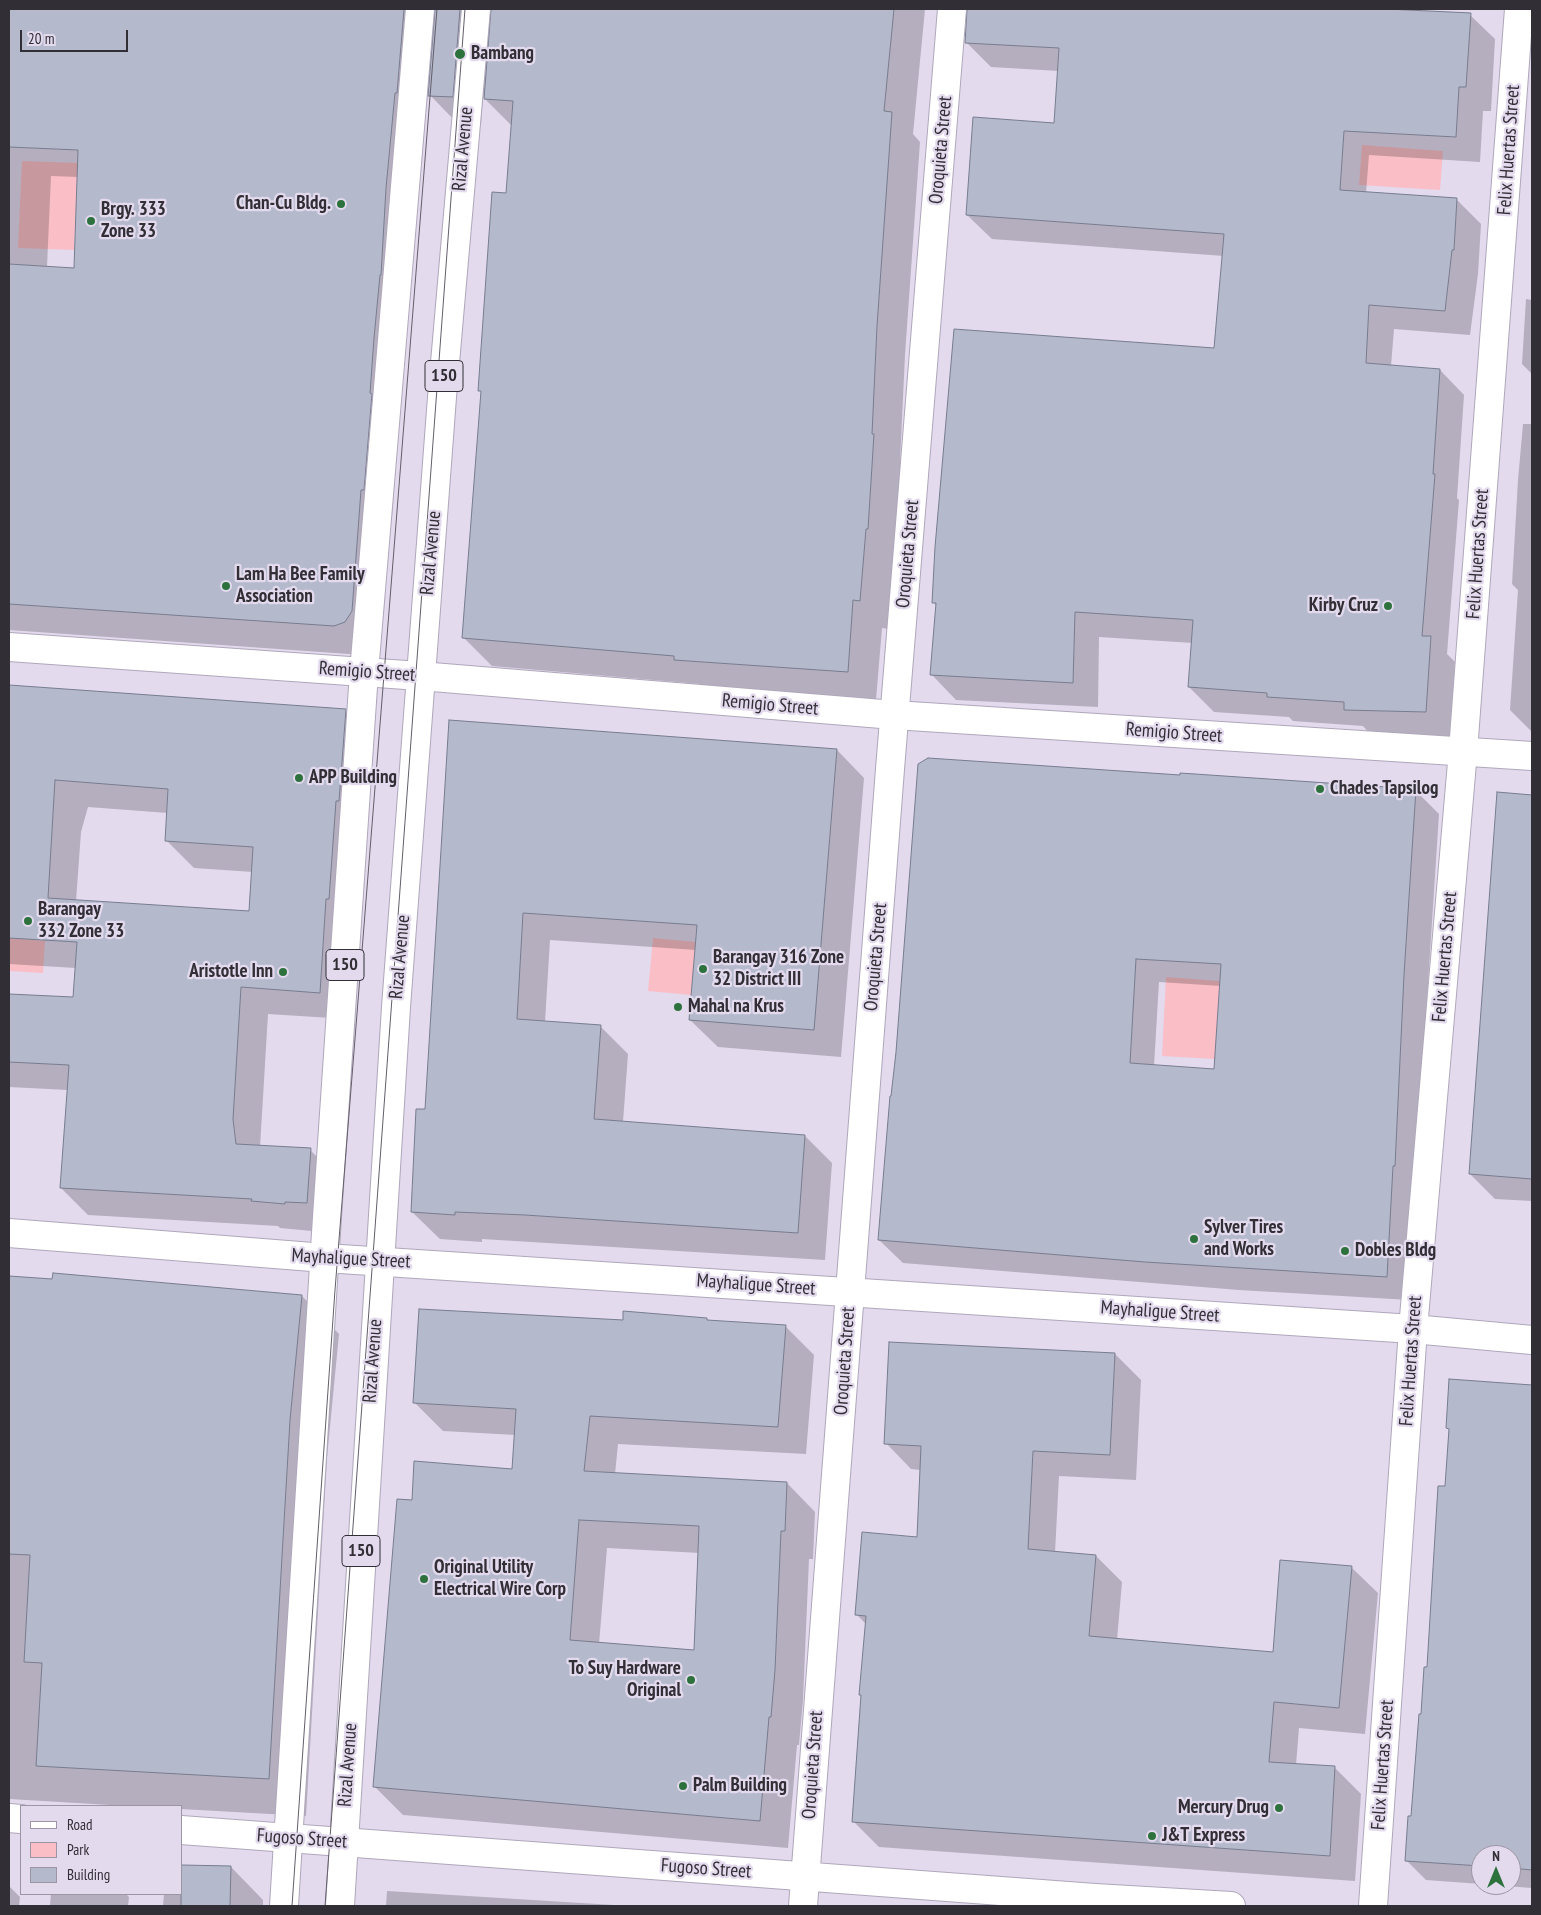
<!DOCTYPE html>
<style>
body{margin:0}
#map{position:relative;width:1541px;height:1915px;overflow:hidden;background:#e3daee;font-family:"PT Sans Narrow",sans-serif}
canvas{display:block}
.frame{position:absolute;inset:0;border:10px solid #312e35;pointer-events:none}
.legend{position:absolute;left:20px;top:1805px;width:162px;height:90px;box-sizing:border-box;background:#e3daee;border:1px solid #9c95a4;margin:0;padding:6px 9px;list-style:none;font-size:15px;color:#312e35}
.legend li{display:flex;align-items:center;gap:10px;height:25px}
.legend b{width:25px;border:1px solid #9c95a4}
.north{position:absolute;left:1471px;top:1845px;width:50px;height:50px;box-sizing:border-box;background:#e3daee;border:1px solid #9c95a4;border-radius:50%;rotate:0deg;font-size:14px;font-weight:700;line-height:20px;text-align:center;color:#312e35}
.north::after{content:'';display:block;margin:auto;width:18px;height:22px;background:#2d713d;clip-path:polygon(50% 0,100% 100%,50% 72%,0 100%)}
.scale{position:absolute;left:20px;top:30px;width:108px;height:22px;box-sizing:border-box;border:2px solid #312e35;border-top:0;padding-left:6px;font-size:15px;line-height:18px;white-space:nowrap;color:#312e35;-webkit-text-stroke:4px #e3daee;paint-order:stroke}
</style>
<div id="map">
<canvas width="1541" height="1915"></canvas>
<div class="frame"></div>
<ul class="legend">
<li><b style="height:6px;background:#fff"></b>Road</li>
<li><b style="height:14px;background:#fabec7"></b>Park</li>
<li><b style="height:14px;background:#b4b9cc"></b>Building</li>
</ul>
<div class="north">N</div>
<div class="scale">20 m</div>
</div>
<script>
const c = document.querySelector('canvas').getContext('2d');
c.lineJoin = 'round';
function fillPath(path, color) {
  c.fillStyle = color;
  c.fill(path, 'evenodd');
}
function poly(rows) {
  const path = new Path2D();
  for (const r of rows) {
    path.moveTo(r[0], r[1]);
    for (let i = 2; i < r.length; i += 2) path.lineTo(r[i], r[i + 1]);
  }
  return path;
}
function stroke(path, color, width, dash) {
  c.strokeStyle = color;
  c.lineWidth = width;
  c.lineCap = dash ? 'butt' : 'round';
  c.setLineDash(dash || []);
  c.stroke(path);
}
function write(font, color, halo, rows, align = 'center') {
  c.font = font + ' "PT Sans Narrow",sans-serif';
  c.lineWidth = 4.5;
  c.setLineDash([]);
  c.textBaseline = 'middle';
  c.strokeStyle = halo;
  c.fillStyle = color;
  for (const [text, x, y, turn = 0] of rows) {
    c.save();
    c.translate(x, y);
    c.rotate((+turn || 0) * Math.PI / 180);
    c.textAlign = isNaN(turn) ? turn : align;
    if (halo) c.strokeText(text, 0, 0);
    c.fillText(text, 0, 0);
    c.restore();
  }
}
fillPath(poly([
 [1362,145,1443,151,1440,190,1359,185],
 [22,161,109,164,77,190,74,250,18,248],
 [9,938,45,941,43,973,9,971],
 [653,938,696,942,691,995,648,991],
 [1166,977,1220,981,1215,1059,1162,1056]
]), '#fabec7');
fillPath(poly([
 [9,9,925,9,913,134,920,142,905,355,900,462,902,463,889,629,882,628,876,700,704,688,700,684,492,666,463,637,482,392,480,390,507,194,512,126,483,97,481,125,458,124,428,93,414,218,409,303,408,303,392,518,389,518,363,655,9,630],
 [51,176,78,177,75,269,47,267],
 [968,9,1388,9,1470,15,1495,39,1491,111,1483,111,1480,162,1369,155,1366,193,1456,199,1481,224,1478,274,1470,335,1394,329,1391,366,1440,370,1464,395,1457,498,1459,500,1447,654,1455,662,1450,736,1370,734,1363,726,1293,721,1289,717,1214,712,1189,687,1193,643,1099,637,1098,707,956,700,932,675,937,606,933,602,1215,350,1224,256,992,239,967,215,1056,125,1059,71,991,67,966,42],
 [1526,299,1532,300,1532,374,1522,364],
 [1532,419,1532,732,1510,710,1518,590,1512,584,1518,480,1523,424,1532,424],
 [9,686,148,695,345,710,373,737,347,1019,268,1014,260,1147,310,1150,338,1177,334,1230,312,1229,312,1231,280,1228,278,1226,88,1215,61,1188,68,1090,9,1087,9,995,74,998,76,968,9,964],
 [88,807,168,813,166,840,194,868,253,872,250,913,76,901,81,832],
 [451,721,837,750,864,778,841,1057,718,1047,690,1020,696,950,550,940,545,1022,601,1027,628,1054,623,1122,805,1136,832,1163,825,1260,482,1239,482,1242,440,1239,412,1212,426,1111],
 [1415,790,1439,814,1427,999,1418,1189,1410,1300,1239,1290,903,1263,879,1240,891,1097],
 [1159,982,1221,986,1215,1070,1154,1066],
 [1498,793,1532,796,1532,1201,1495,1199,1470,1174],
 [9,1277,302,1296,339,1334,327,1458,306,1816,181,1809,181,1806,127,1806,9,1799],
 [707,1319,709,1322,785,1326,814,1355,806,1454,618,1444,615,1474,787,1483,815,1512,813,1559,809,1559,803,1699,799,1745,797,1745,788,1848,403,1815,374,1786,413,1501,513,1470,516,1435,443,1431,415,1403,624,1321],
 [607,1548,700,1553,695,1651,599,1644],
 [1115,1354,1141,1380,1136,1480,1059,1476,1055,1553,1096,1556,1122,1582,1117,1640,1274,1654,1352,1568,1378,1593,1365,1734,1299,1728,1296,1765,1335,1768,1361,1794,1355,1881,879,1847,853,1821,867,1625,856,1614,918,1538,921,1470,911,1469,886,1443],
 [1451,1380,1532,1386,1532,1888,1492,1885,1511,1885,1511,1855,1481,1855,1481,1884,1426,1880,1406,1860,1412,1818,1447,1488,1450,1430,1447,1428],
 [231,1867,263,1900,263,1906,163,1906,164,1894,181,1894],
 [9,1886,20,1897,19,1906,9,1906],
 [387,1891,630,1906,386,1906],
 [51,1894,126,1894,129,1897,128,1906,50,1906]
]), '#0003');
const building = poly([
 [9,9,404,9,397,93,395,93,386,188,381,275,380,275,374,338,370,393,372,394,364,490,361,490,352,611,345,622,334,626,9,604,9,264,74,268,78,150,9,147,9,9],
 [435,9,460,9,453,97,428,96,435,9],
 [491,9,894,9,884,111,892,112,877,326,872,434,874,434,868,529,866,529,860,601,853,600,848,672,674,660,674,656,462,638,481,391,478,391,492,192,506,193,513,101,484,99,491,9],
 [967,9,1387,9,1471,13,1466,87,1459,87,1456,137,1344,131,1340,190,1457,198,1454,250,1452,250,1445,311,1369,305,1366,363,1440,369,1433,474,1435,474,1422,636,1431,636,1426,712,1344,710,1344,702,1267,697,1267,693,1188,687,1193,620,1075,612,1073,683,930,675,936,603,932,603,935,547,954,329,1214,348,1224,234,966,215,973,117,1054,123,1059,48,965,43,967,9],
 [9,685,346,709,339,801,336,801,329,899,326,899,320,993,241,987,233,1119,236,1144,311,1148,307,1203,285,1202,285,1204,251,1201,252,1199,60,1188,69,1065,9,1062,9,994,73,997,77,942,9,938,9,685],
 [55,780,168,789,165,841,253,847,249,911,48,898,55,780],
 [449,720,837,749,814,1030,689,1020,697,925,523,913,517,1019,601,1025,594,1119,805,1135,798,1233,525,1215,455,1212,455,1215,411,1212,416,1109,425,1109,449,720],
 [928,758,1180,775,1180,773,1416,789,1404,975,1395,1166,1393,1166,1387,1277,1145,1262,878,1240,890,1096,891,1096,896,1052,918,764,928,758],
 [1136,959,1221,964,1214,1069,1130,1063,1136,959],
 [1497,792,1532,795,1532,1179,1469,1174,1497,792],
 [53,1273,302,1295,290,1420,269,1779,36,1766,42,1663,24,1662,30,1555,9,1554,9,1276,52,1279,53,1273],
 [419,1309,623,1320,623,1311,707,1318,707,1320,786,1325,778,1427,590,1416,584,1471,787,1482,785,1531,781,1531,775,1670,771,1717,769,1717,760,1821,373,1787,397,1499,412,1500,414,1461,512,1469,516,1409,413,1403,419,1309],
 [579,1520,699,1526,694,1650,570,1640,579,1520],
 [889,1342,1115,1353,1110,1455,1033,1451,1028,1549,1096,1555,1089,1636,1273,1652,1280,1560,1352,1566,1339,1708,1274,1702,1269,1762,1335,1766,1330,1856,852,1822,861,1695,859,1695,866,1616,855,1615,862,1532,917,1537,921,1446,884,1444,889,1342],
 [1449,1379,1532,1385,1532,1870,1511,1868,1511,1855,1481,1855,1481,1866,1405,1861,1408,1816,1411,1816,1419,1714,1421,1714,1424,1667,1427,1667,1438,1486,1445,1486,1449,1429,1446,1428,1449,1379],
 [181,1865,231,1866,230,1906,181,1906,181,1865]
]);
fillPath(building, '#b4b9cc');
stroke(building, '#777c8e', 1);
const minor = poly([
 [9,647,420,676,894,715,1532,756],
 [9,1233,325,1258,1413,1329,1532,1340]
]);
const tertiary = poly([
 [9,1818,21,1819],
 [181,1830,1095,1898,1231,1906],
 [803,1906,890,769,952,9],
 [1373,1906,1413,1329,1463,751,1519,9]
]);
const primary = poly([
 [284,1906,327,1217,364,672,420,9],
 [340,1906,396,1007,442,397,476,9]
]);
stroke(minor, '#afa7ba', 30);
stroke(tertiary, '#afa7ba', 30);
stroke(primary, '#afa7ba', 30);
stroke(minor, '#fff', 28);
stroke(tertiary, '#fff', 28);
stroke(primary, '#fff', 28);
stroke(poly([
 [292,1906,335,1290,437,9],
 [325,1906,465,9]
]), '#635e69', 1);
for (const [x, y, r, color] of [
 [460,54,6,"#2d713d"],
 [341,204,5,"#2d713d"],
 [91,221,5,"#2d713d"],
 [226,586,5,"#2d713d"],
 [1388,606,5,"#2d713d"],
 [299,778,5,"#2d713d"],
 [1320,789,5,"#2d713d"],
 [28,921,5,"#2d713d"],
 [703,969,5,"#2d713d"],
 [283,972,5,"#2d713d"],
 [678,1007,5,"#2d713d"],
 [1194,1239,5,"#2d713d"],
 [1345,1251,5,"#2d713d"],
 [424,1579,5,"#2d713d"],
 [691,1680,5,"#2d713d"],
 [683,1786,5,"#2d713d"],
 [1279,1808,5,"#2d713d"],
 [1152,1836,5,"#2d713d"]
]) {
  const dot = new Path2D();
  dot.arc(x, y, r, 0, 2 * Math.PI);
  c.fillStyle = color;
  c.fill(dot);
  stroke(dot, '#e3daee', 2);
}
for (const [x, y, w] of [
 [444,376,38],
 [345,965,38],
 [361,1551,38]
]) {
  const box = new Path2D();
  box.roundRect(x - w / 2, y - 15.5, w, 31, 4);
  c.fillStyle = '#e3daee';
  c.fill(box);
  stroke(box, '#312e35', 1);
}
write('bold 18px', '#312e35', null, [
 ["150",444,376],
 ["150",345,965],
 ["150",361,1551]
]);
write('bold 19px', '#312e35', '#e3daee', [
 ["Bambang",471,54],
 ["Chan-Cu Bldg.",331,204,"right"],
 ["Brgy. 333",101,210],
 ["Zone 33",101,232],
 ["Lam Ha Bee Family",236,575],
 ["Association",236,597],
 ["Kirby Cruz",1378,606,"right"],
 ["APP Building",309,778],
 ["Chades Tapsilog",1330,789],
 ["Barangay",38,910],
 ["332 Zone 33",38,932],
 ["Barangay 316 Zone",713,958],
 ["32 District III",713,980],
 ["Aristotle Inn",273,972,"right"],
 ["Mahal na Krus",688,1007],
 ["Sylver Tires",1204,1228],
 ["and Works",1204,1250],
 ["Dobles Bldg",1355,1251],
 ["Original Utility",434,1568],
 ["Electrical Wire Corp",434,1590],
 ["To Suy Hardware",681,1669,"right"],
 ["Original",681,1691,"right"],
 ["Palm Building",693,1786],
 ["Mercury Drug",1269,1808,"right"],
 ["J&T Express",1162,1836]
], 'left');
write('19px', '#312e35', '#e3daee', [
 ["Rizal Avenue",463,149,-85],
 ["Oroquieta Street",941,150,-85],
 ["Felix Huertas Street",1509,150,-86],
 ["Rizal Avenue",431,553,-85],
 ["Oroquieta Street",908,554,-85],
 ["Felix Huertas Street",1478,554,-86],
 ["Remigio Street",367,672,4],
 ["Remigio Street",770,705,5],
 ["Remigio Street",1174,733,4],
 ["Rizal Avenue",400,957,-85],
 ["Oroquieta Street",876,957,-85],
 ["Felix Huertas Street",1445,957,-85],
 ["Mayhaligue Street",351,1259,3],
 ["Mayhaligue Street",756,1285,4],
 ["Mayhaligue Street",1160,1312,4],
 ["Rizal Avenue",373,1361,-86],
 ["Oroquieta Street",845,1361,-86],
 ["Felix Huertas Street",1411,1361,-86],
 ["Rizal Avenue",348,1765,-86],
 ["Oroquieta Street",813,1765,-86],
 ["Felix Huertas Street",1383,1765,-86],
 ["Fugoso Street",302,1839,4],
 ["Fugoso Street",706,1869,4]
]);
</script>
